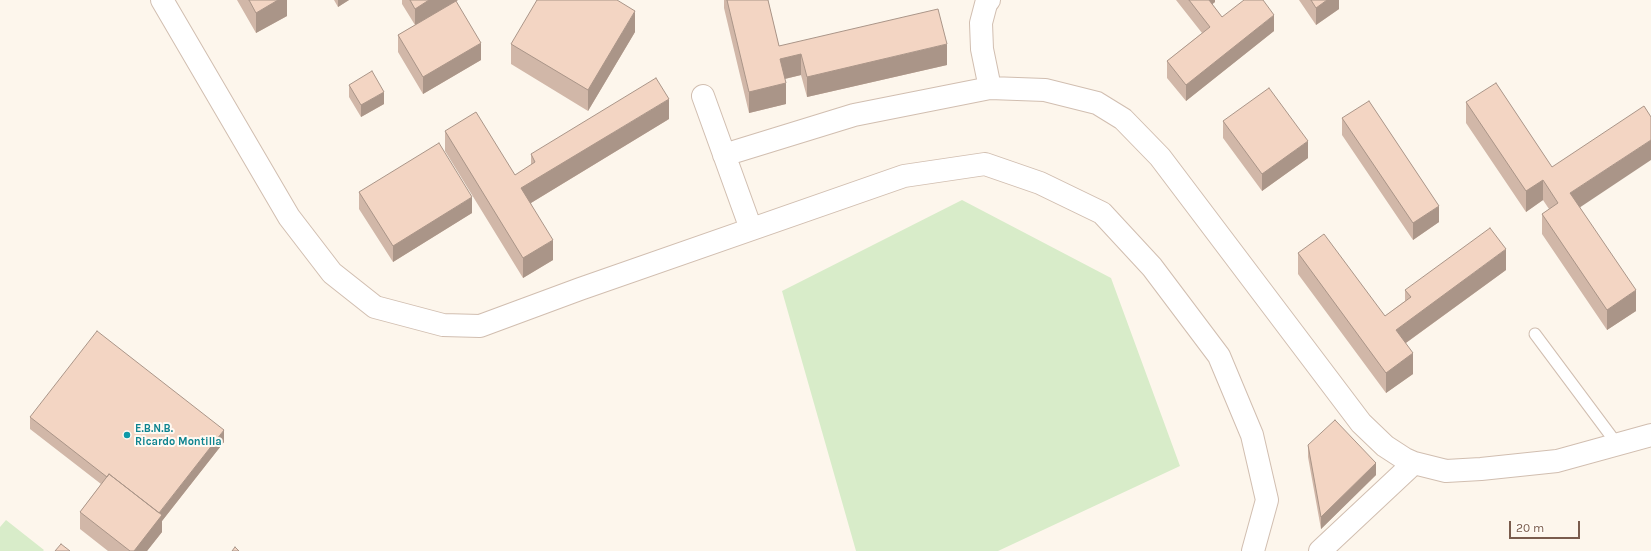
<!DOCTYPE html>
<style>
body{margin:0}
#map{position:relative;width:1651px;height:551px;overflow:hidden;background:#fdf6ec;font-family:Karla,sans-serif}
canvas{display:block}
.scale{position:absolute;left:1509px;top:521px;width:71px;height:18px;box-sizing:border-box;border:2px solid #7a5c4d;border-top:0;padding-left:5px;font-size:12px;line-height:14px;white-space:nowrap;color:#7a5c4d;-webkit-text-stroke:3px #fffaf3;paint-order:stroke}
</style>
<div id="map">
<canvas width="1651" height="551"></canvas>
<div class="scale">20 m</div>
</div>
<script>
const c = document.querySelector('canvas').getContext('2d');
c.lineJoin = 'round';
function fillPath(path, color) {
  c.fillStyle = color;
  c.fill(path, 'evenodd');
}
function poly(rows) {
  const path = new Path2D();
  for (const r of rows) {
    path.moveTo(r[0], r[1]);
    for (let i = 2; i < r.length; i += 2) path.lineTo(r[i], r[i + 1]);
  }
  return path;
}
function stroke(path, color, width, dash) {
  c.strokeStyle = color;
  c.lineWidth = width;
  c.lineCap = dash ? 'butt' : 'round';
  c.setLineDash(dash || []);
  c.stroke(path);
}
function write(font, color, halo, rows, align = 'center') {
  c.font = font + ' Karla,sans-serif';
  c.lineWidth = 4;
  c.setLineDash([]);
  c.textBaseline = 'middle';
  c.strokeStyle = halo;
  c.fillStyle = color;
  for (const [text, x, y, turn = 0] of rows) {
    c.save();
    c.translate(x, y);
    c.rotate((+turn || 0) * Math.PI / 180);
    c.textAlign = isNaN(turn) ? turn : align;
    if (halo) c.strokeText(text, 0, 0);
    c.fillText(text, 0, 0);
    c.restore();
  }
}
fillPath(poly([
 [962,200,1111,278,1180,466,998,551,856,551,782,291],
 [6,520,44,550,43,551,0,551,0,527]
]), '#d8ecc9');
const lane = poly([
 [1535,334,1617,444]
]);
const street = poly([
 [162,0,289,217,332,273,375,307,443,325,480,326,580,289,904,176,985,164,1040,183,1102,213,1152,267,1219,356,1252,435,1267,500,1253,551],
 [989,0,986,4,981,23,982,49,990,88],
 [703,96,751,229],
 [724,155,854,115,990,88,1045,90,1097,103,1123,119,1160,157,1361,423,1385,446,1405,459,1414,463,1446,471,1481,469,1557,461,1651,435],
 [1320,551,1414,463]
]);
stroke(lane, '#d1beb0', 13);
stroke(street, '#d1beb0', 24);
stroke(lane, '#fff', 11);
stroke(street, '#fff', 22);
fillPath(poly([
 [237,0,287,0,287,16,256,33],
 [334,0,349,0,338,7],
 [402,0,458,0,456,1,481,60,423,94,398,52,398,35,415,25,402,4],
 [724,0,768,0,779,46,947,65,807,97,801,75,785,79,786,104,749,113,724,8],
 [1176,0,1215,0,1215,2,1212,4,1222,17,1274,31,1186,101,1167,78,1167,61,1202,33],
 [1299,0,1339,0,1339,9,1316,25],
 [635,32,588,111,511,64,511,44],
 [349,85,384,104,361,117,349,97],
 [1466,102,1552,167,1580,207,1636,311,1607,330,1542,234,1542,214,1549,209,1543,200,1526,212,1466,123],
 [1342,118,1439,222,1413,240,1342,135],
 [669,119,531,203,553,260,523,278,445,151,445,131,515,175,531,165,531,154],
 [1223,121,1308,158,1262,191,1223,138],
 [359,192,472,213,393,262,359,209],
 [1298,253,1385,316,1405,301,1405,290,1506,270,1406,343,1413,374,1386,393,1298,274],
 [30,417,224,442,162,521,162,532,147,551,108,551,80,529,80,512,101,484,30,429],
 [1308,445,1376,475,1321,529,1308,457]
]), '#d1b7a8');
fillPath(poly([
 [278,0,287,0,287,16,256,33,256,13],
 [338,0,349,0,338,7],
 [429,0,458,0,415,25,415,9],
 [1204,0,1215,0,1215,2,1204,11],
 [1327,0,1339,0,1339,9,1316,25,1316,8],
 [635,11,635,32,588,111,588,90],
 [1274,15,1274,31,1186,101,1186,85],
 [481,43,481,60,423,94,423,77],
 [947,44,947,65,807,97,807,77],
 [801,54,801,75,780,80,780,59],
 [786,83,786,104,749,113,749,92],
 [384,92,384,104,361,117,361,105],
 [669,99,669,119,521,209,521,188],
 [1651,140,1651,160,1570,214,1570,193],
 [1308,141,1308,158,1262,191,1262,174],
 [1543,180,1543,200,1526,212,1526,191],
 [472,197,472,213,393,262,393,246],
 [1439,206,1439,222,1413,240,1413,223],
 [553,240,553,260,523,278,523,258],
 [1506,249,1506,270,1396,350,1396,330],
 [1636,290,1636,311,1607,330,1607,310],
 [1413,353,1413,374,1386,393,1386,373],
 [224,430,224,442,162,521,162,532,147,551,134,551,157,516],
 [1376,463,1376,475,1321,529,1321,517]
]), '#aa9588');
const building = poly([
 [249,0,278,0,256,13,249,0],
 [410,0,429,0,415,9,410,0],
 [537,0,617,0,635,11,588,90,511,44,537,0],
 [727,0,768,0,779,46,938,9,947,44,807,77,801,54,780,59,786,83,749,92,727,0],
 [1189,0,1209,0,1222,17,1244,0,1263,0,1274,15,1186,85,1167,61,1210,27,1189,0],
 [1311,0,1327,0,1316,8,1311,0],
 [456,1,481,43,423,77,398,35,456,1],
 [372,71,384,92,361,105,349,85,372,71],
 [656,78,669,99,521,188,553,240,523,258,445,131,476,112,515,175,535,162,531,154,656,78],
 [1496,83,1552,167,1644,106,1651,117,1651,140,1570,193,1636,290,1607,310,1542,214,1558,203,1543,180,1526,191,1466,102,1496,83],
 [1269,88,1308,141,1262,174,1223,121,1269,88],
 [1369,101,1439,206,1413,223,1342,118,1369,101],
 [439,143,472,197,393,246,359,192,439,143],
 [1490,228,1506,249,1396,330,1413,353,1386,373,1298,253,1324,234,1385,316,1411,297,1405,290,1490,228],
 [97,331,224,430,159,513,109,474,107,477,30,417,97,331],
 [1335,420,1376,463,1321,517,1308,445,1335,420],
 [109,474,162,515,134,551,130,551,80,512,109,474],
 [61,544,70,551,55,551,61,544],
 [235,547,239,551,232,551,235,547]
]);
fillPath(building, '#f3d5c3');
stroke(building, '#aa9588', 1);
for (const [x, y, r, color] of [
 [127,435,4,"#0f9aa8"]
]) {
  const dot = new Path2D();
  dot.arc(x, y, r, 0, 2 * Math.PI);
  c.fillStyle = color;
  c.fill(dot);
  stroke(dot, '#fffaf3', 1.5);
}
write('bold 11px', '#0d838f', '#fffaf3', [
 ["E.B.N.B.",135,429],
 ["Ricardo Montilla",135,442]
], 'left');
</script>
